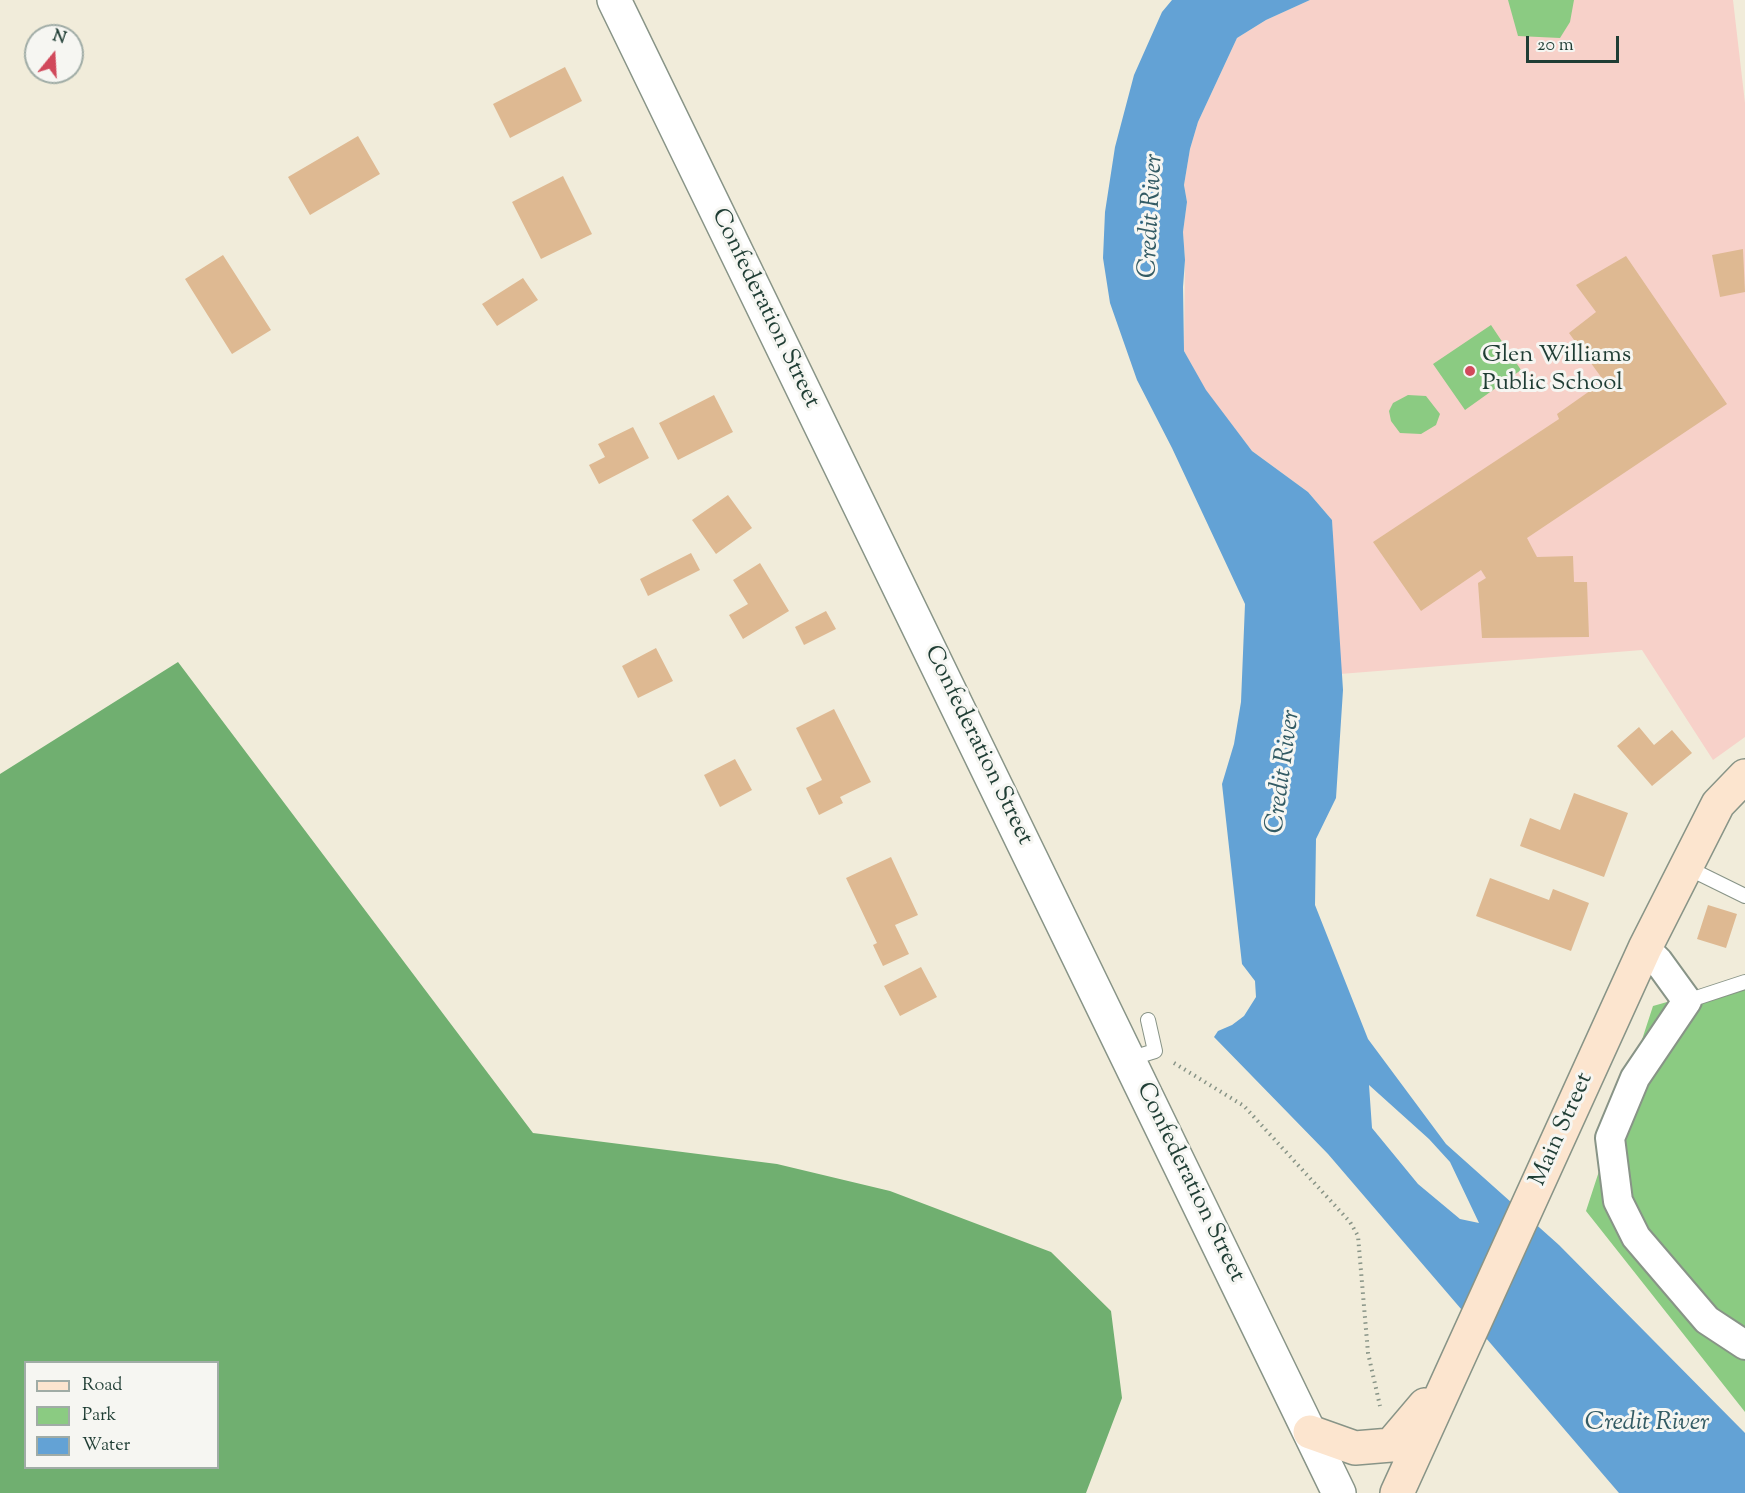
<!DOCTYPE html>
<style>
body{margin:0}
#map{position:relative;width:1745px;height:1493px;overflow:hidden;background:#f1ecda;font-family:"Sorts Mill Goudy",serif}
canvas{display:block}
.legend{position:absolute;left:24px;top:1361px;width:195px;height:108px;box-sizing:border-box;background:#f6f6f2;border:2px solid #a0aca6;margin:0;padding:8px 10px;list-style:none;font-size:18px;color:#1f3d34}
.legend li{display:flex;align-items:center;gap:12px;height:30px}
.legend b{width:30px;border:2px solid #a0aca6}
.north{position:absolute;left:24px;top:24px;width:60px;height:60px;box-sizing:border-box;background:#f6f6f2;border:2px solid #a0aca6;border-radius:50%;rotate:18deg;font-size:16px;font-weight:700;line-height:24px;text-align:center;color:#1f3d34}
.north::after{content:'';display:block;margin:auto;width:21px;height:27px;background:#d1495b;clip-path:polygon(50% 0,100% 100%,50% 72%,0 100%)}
.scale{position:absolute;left:1526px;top:36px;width:93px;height:27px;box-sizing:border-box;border:3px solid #1f3d34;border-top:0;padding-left:8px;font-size:18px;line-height:21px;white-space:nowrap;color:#1f3d34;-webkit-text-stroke:4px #f6f6f2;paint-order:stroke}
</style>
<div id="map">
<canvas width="1745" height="1493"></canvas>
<ul class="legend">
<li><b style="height:8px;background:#fce5cf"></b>Road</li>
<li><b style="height:16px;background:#8bcb82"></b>Park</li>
<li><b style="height:16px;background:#63a2d5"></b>Water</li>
</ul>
<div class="north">N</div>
<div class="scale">20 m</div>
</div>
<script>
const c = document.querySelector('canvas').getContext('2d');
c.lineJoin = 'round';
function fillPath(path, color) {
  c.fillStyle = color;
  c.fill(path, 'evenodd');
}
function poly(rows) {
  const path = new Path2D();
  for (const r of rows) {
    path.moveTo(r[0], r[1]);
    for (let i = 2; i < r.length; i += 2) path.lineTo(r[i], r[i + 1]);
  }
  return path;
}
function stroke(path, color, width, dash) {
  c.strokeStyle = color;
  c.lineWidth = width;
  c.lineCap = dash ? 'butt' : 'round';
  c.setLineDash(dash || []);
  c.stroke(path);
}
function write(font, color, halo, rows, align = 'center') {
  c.font = font + ' "Sorts Mill Goudy",serif';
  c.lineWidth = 6;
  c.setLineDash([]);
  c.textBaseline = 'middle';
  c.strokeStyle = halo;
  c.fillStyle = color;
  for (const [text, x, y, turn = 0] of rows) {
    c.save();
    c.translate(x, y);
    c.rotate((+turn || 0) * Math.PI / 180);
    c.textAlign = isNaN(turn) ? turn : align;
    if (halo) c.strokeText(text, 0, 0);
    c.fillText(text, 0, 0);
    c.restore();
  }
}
fillPath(poly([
 [1310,0,1733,0,1745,103,1745,737,1713,760,1642,650,1340,674,1332,520,1308,492,1252,451,1206,391,1184,351,1185,260,1183,232,1187,202,1184,185,1190,149,1198,122,1237,38,1266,20]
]), '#f7d1c9');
fillPath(poly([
 [1574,0,1570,22,1560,38,1518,36,1508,0],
 [1491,325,1521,370,1465,410,1433,364],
 [1408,395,1426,396,1440,414,1436,425,1421,434,1400,433,1391,421,1389,411,1393,403],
 [1745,980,1745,1412,1586,1211,1653,1006]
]), '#8bcb82');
fillPath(poly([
 [178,662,533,1133,777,1164,890,1191,1051,1252,1111,1311,1122,1398,1086,1493,0,1493,0,774],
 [26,1362,218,1362,218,1468,26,1468]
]), '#70af70');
fillPath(poly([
 [1172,0,1310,0,1266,20,1237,38,1198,122,1190,149,1184,185,1187,202,1183,232,1185,260,1183,287,1184,351,1206,390,1252,451,1308,492,1332,520,1343,690,1336,798,1316,839,1315,905,1368,1039,1446,1144,1559,1245,1745,1433,1745,1493,1619,1493,1328,1154,1214,1037,1218,1031,1232,1025,1244,1016,1256,997,1255,981,1242,964,1222,784,1234,744,1241,702,1245,604,1172,448,1137,380,1110,303,1103,258,1105,212,1115,147,1134,75,1162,12],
 [1369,1085,1429,1139,1450,1162,1479,1223,1460,1219,1418,1184,1372,1128]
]), '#63a2d5');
fillPath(poly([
 [565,67,582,101,510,138,493,104],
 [358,136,380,174,310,215,288,177],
 [563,176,592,234,541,259,512,202],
 [1743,249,1745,292,1720,297,1712,255],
 [223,255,271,330,232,354,185,279],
 [1626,256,1727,404,1527,538,1537,557,1573,556,1574,582,1587,582,1589,637,1482,638,1478,583,1486,578,1481,570,1421,611,1373,542,1559,419,1557,414,1604,381,1569,333,1596,312,1576,285],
 [523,278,538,300,497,326,482,304],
 [714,395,733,432,678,460,659,423],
 [633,427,649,458,599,484,589,465,605,457,598,444],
 [728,495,752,528,716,554,692,520],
 [691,553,700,570,648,596,640,579],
 [760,563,789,611,743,639,729,615,748,604,733,580],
 [826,611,836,629,804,645,795,627],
 [656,648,673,681,638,698,622,666],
 [834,709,871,782,840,797,843,803,819,815,806,788,822,780,796,728],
 [1639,727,1654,745,1672,730,1692,753,1652,786,1617,746],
 [735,759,752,790,720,807,704,775],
 [1574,793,1628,813,1604,877,1520,846,1530,818,1560,830],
 [891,857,918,915,895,925,909,954,883,966,873,945,877,943,846,878],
 [1490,878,1549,900,1553,889,1589,903,1571,951,1476,916],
 [1708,905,1737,914,1726,948,1697,939],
 [921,967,937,997,900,1016,884,986]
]), '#deb992');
const service = poly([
 [1686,867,1745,896],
 [1687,1001,1745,982],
 [1129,1059,1155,1051,1148,1020]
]);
const minor = poly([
 [1645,948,1658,961,1687,1001,1635,1078,1610,1138,1618,1201,1636,1237,1707,1320,1745,1345]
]);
const tertiary = poly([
 [614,0,1339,1493]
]);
const secondary = poly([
 [1310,1432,1355,1448,1391,1445,1425,1405],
 [1397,1493,1645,948,1718,804,1745,776]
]);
stroke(service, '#889487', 16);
stroke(minor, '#889487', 32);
stroke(tertiary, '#889487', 36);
stroke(secondary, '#889487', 36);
stroke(poly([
 [1174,1063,1244,1106,1350,1222,1358,1236,1368,1353,1380,1406]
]), '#889487', 4, [1.5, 4.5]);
stroke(service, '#fff', 14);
stroke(minor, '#fff', 28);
stroke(tertiary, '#fff', 33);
stroke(secondary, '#fce5cf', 33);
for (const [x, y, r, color] of [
 [1470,371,6,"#d1495b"]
]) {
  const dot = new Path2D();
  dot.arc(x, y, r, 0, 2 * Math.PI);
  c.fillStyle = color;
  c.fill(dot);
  stroke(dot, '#f6f6f2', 2);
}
write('24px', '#1f3d34', '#f6f6f2', [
 ["Confederation Street",764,309,64],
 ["Confederation Street",977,746,64],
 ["Main Street",1563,1130,-66],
 ["Confederation Street",1189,1183,64]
]);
write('24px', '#1f3d34', '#f6f6f2', [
 ["Glen Williams",1482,357],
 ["Public School",1482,385]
], 'left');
write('italic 26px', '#335b64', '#f6f6f2', [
 ["Credit River",1153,216,-87],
 ["Credit River",1285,772,-82],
 ["Credit River",1647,1425]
]);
</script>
